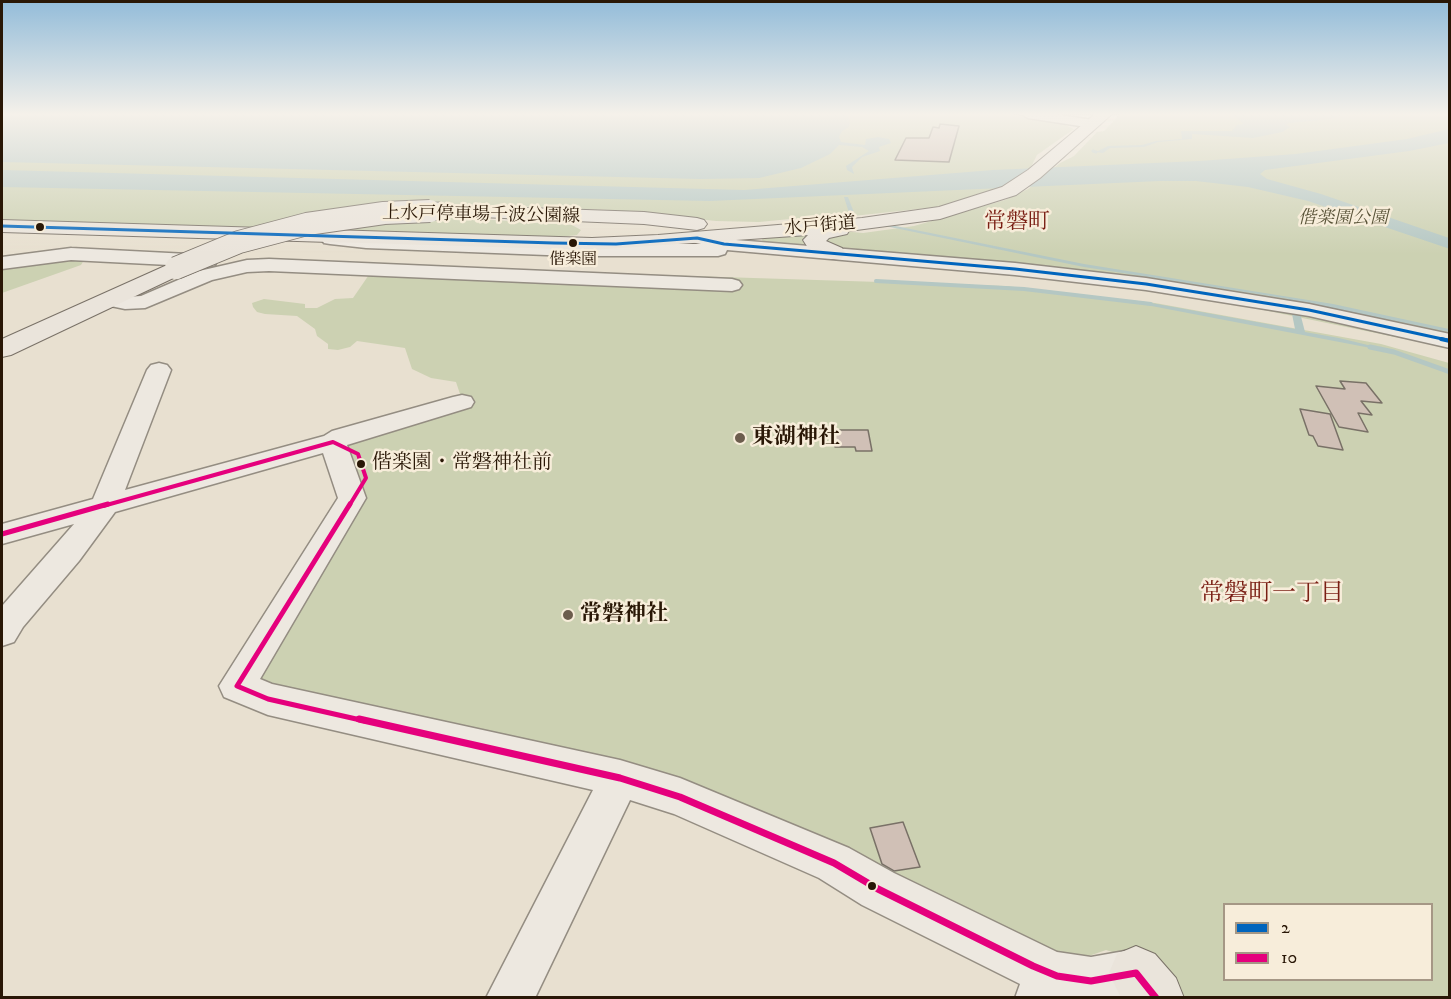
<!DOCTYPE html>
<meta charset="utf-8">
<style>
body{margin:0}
#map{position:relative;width:1451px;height:999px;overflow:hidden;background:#e8e0d0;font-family:"IM FELL DW Pica",serif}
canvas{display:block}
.frame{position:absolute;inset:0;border:3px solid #291706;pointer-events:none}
.legend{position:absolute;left:1223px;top:903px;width:210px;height:78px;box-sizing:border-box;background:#f7edda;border:2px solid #a59785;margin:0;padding:8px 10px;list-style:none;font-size:18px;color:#291706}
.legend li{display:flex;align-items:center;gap:12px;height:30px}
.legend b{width:30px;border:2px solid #a59785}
</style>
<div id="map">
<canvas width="1451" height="999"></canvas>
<div class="frame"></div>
<ul class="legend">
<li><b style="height:8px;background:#0065bd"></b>2</li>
<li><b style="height:8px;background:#e5007d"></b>10</li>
</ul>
</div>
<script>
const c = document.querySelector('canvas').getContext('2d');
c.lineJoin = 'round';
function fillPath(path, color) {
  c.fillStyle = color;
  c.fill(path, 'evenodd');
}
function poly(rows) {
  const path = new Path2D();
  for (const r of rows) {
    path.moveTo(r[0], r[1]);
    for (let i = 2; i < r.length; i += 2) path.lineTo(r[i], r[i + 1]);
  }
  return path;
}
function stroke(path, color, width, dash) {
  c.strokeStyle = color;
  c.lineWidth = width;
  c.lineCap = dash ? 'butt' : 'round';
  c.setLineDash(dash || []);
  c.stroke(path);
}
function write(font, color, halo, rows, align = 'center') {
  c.font = font + ' "IM FELL DW Pica","Noto Serif JP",serif';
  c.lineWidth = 5;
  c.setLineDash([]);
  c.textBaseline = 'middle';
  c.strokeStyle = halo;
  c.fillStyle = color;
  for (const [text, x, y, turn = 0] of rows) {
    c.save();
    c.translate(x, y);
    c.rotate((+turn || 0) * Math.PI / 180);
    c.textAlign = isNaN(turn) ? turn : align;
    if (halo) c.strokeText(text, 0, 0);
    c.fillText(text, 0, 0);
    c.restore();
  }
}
fillPath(poly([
 [2,114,1012,114,1058,121,1074,129,1037,155,1031,167,1022,175,1003,186,957,203,937,207,844,217,832,215,759,222,716,221,610,210,458,204,448,217,572,225,581,230,577,235,559,237,2,220],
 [1119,114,1449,114,1449,348,1195,296,1010,263,764,243,762,240,763,237,832,230,863,233,914,226,1005,200,1028,189,1060,163,1074,156,1097,132,1104,131,1112,123],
 [87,255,81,265,2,293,2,263,30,258],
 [375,266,1006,286,1155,303,1381,344,1449,363,1449,997,1176,997,1140,961,1106,950,1060,966,818,842,288,694,251,678,355,498,337,442,463,403,456,382,431,378,412,369,405,348,357,341,350,347,338,350,328,349,328,344,317,336,315,329,297,316,265,314,257,312,253,307,252,303,264,299,305,304,305,308,317,308,335,299,353,298],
 [1224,904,1432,904,1432,980,1224,980]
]), '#ccd1b2');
fillPath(poly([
 [2,114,847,114,850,119,849,127,842,131,839,137,841,142,865,145,866,139,878,137,889,139,891,143,879,147,880,151,862,157,852,167,854,174,847,170,846,166,869,151,862,147,839,145,830,154,801,168,759,178,701,179,2,162],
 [1231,114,1346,114,1330,119,1288,123,1286,125,1290,127,1282,132,1253,138,1192,134,1192,139,1158,142,1144,147,1110,148,1103,153,1096,152,1108,146,1142,145,1156,141,1182,139,1181,131,1232,131,1237,125,1244,124],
 [1449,129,1449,143,1409,151,1265,170,1260,174,1267,179,1321,194,1449,238,1450,249,1308,201,1248,187,1196,181,1160,181,710,201,2,187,2,170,744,190,993,170,1199,161,1296,154,1407,139],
 [844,197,848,197,856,218,1084,264,1333,304,1449,329,1449,332,1297,301,1305,332,1339,338,1376,347,1376,349,1141,304,1146,302,1295,329,1289,299,1084,267,851,219]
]), '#b4c7c3');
stroke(poly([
 [1093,151,1096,152]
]), '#b4c7c3', 3);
stroke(poly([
 [876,281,1024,289,1151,304]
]), '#b4c7c3', 4);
stroke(poly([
 [1370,347,1394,352,1450,372]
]), '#b4c7c3', 5);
const building = poly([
 [940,124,959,126,949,162,895,160,906,138,929,138,933,127,939,128,940,124],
 [1340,381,1366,383,1382,403,1361,401,1372,415,1358,413,1368,432,1339,427,1316,386,1345,389,1340,381],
 [1300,409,1330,414,1343,450,1318,446,1313,436,1309,435,1300,409],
 [833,430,868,430,872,451,856,451,855,447,835,447,833,430],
 [903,822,920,867,894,871,882,864,870,828,903,822]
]);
fillPath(building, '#d0c0b6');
stroke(building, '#797167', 1.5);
const minor = poly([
 [1021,114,1053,114,1093,120,1100,124,1093,128,1028,118,1021,114],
 [697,233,724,239,1015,263,1146,278,1309,304,1450,334,1450,348,1309,316,1146,290,1015,275,727,250,725,254,718,256,572,256,366,248,330,244,324,243,321,239,324,235,330,234,366,238,572,244,701,244,691,242,688,238,691,234,697,233],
 [71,248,208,255,215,257,217,261,215,265,208,267,71,260,2,269,2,257,71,248],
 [269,259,732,279,739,281,742,285,739,289,732,291,269,271,247,272,212,280,145,308,125,309,101,304,98,300,101,296,108,294,125,297,141,296,199,271,247,260,269,259],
 [159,363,167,365,171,370,125,490,324,436,332,431,453,397,462,395,471,397,474,402,471,407,347,445,366,498,260,679,272,684,620,760,680,778,849,848,894,873,1057,952,1091,957,1136,949,1153,956,1160,973,1153,990,1131,998,1015,998,1020,984,862,905,819,878,674,814,630,800,535,998,486,998,593,790,268,715,224,697,219,686,338,498,323,453,115,512,79,561,23,627,14,642,2,646,2,606,74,524,2,544,2,524,93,499,147,370,151,365,159,363]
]);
const major = poly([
 [1095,114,1112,114,1040,178,1016,195,940,219,849,231,847,234,829,238,826,241,842,248,845,253,842,258,834,259,810,251,803,240,808,235,592,250,2,232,2,220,592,238,658,235,862,218,939,207,1002,187,1028,170,1095,114],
 [441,205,644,212,697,218,704,220,707,224,704,228,697,230,644,224,434,215,431,211,434,207,441,205],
 [176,261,184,263,187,268,184,273,11,355,2,357,2,339,176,261],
 [1136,946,1155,954,1176,978,1184,998,1121,998,1109,973,1117,954,1136,946]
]);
stroke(minor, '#948d82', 3);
stroke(major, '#797167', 2);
fillPath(minor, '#ede8e0');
fillPath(major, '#eae4db');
const majorBridgeFar1 = poly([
 [387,213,441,211]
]);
const majorBridge = poly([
 [176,268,239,242,307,224,384,213,430,211]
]);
stroke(majorBridgeFar1, '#797167', 19, []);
stroke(majorBridge, '#797167', 24, []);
stroke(majorBridgeFar1, '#eae4db', 17);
stroke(majorBridge, '#eae4db', 22);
stroke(poly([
 [2,226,554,243,616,244,697,238,724,244,1015,269,1146,284,1309,310,1447,340]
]), '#0065bd', 3);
stroke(poly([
 [1441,339,1450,341]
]), '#0065bd', 4);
stroke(poly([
 [103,506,333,442,358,454,366,478,349,506]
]), '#e5007d', 4);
stroke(poly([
 [350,504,237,686,268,699,365,721],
 [2,534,108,504]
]), '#e5007d', 5);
stroke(poly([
 [359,719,620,778,680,797,834,863,878,889,1033,966,1057,976,1091,981,1136,973,1156,998]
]), '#e5007d', 7);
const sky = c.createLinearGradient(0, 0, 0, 254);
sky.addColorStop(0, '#93bcd9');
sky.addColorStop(0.45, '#f5f1ea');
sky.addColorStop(1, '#f5f1ea00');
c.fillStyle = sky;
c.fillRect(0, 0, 1451, 254);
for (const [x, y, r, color] of [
 [40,227,5,"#291706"],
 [573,243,5,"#291706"],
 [740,438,6,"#6c5d4d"],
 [361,464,5,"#291706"],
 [568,615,6,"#6c5d4d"],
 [872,886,5,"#291706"]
]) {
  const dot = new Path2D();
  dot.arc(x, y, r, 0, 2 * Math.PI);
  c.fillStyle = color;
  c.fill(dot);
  stroke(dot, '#f7edda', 2);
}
write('16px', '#291706', '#f7edda', [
 ["偕楽園",573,261]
]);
write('18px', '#291706', '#f7edda', [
 ["上水戸停車場千波公園線",481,216,1],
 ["水戸街道",820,227,-5]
]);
write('italic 18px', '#5a5439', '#f7edda', [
 ["偕楽園公園",1343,219]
]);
write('20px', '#291706', '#f7edda', [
 ["偕楽園・常磐神社前",372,464]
], 'left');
write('22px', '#7a1f14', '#f7edda', [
 ["常磐町",1017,223]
]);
write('bold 22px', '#291706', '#f7edda', [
 ["東湖神社",752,438],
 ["常磐神社",580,615]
], 'left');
write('24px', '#7a1f14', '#f7edda', [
 ["常磐町一丁目",1272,595]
]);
</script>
